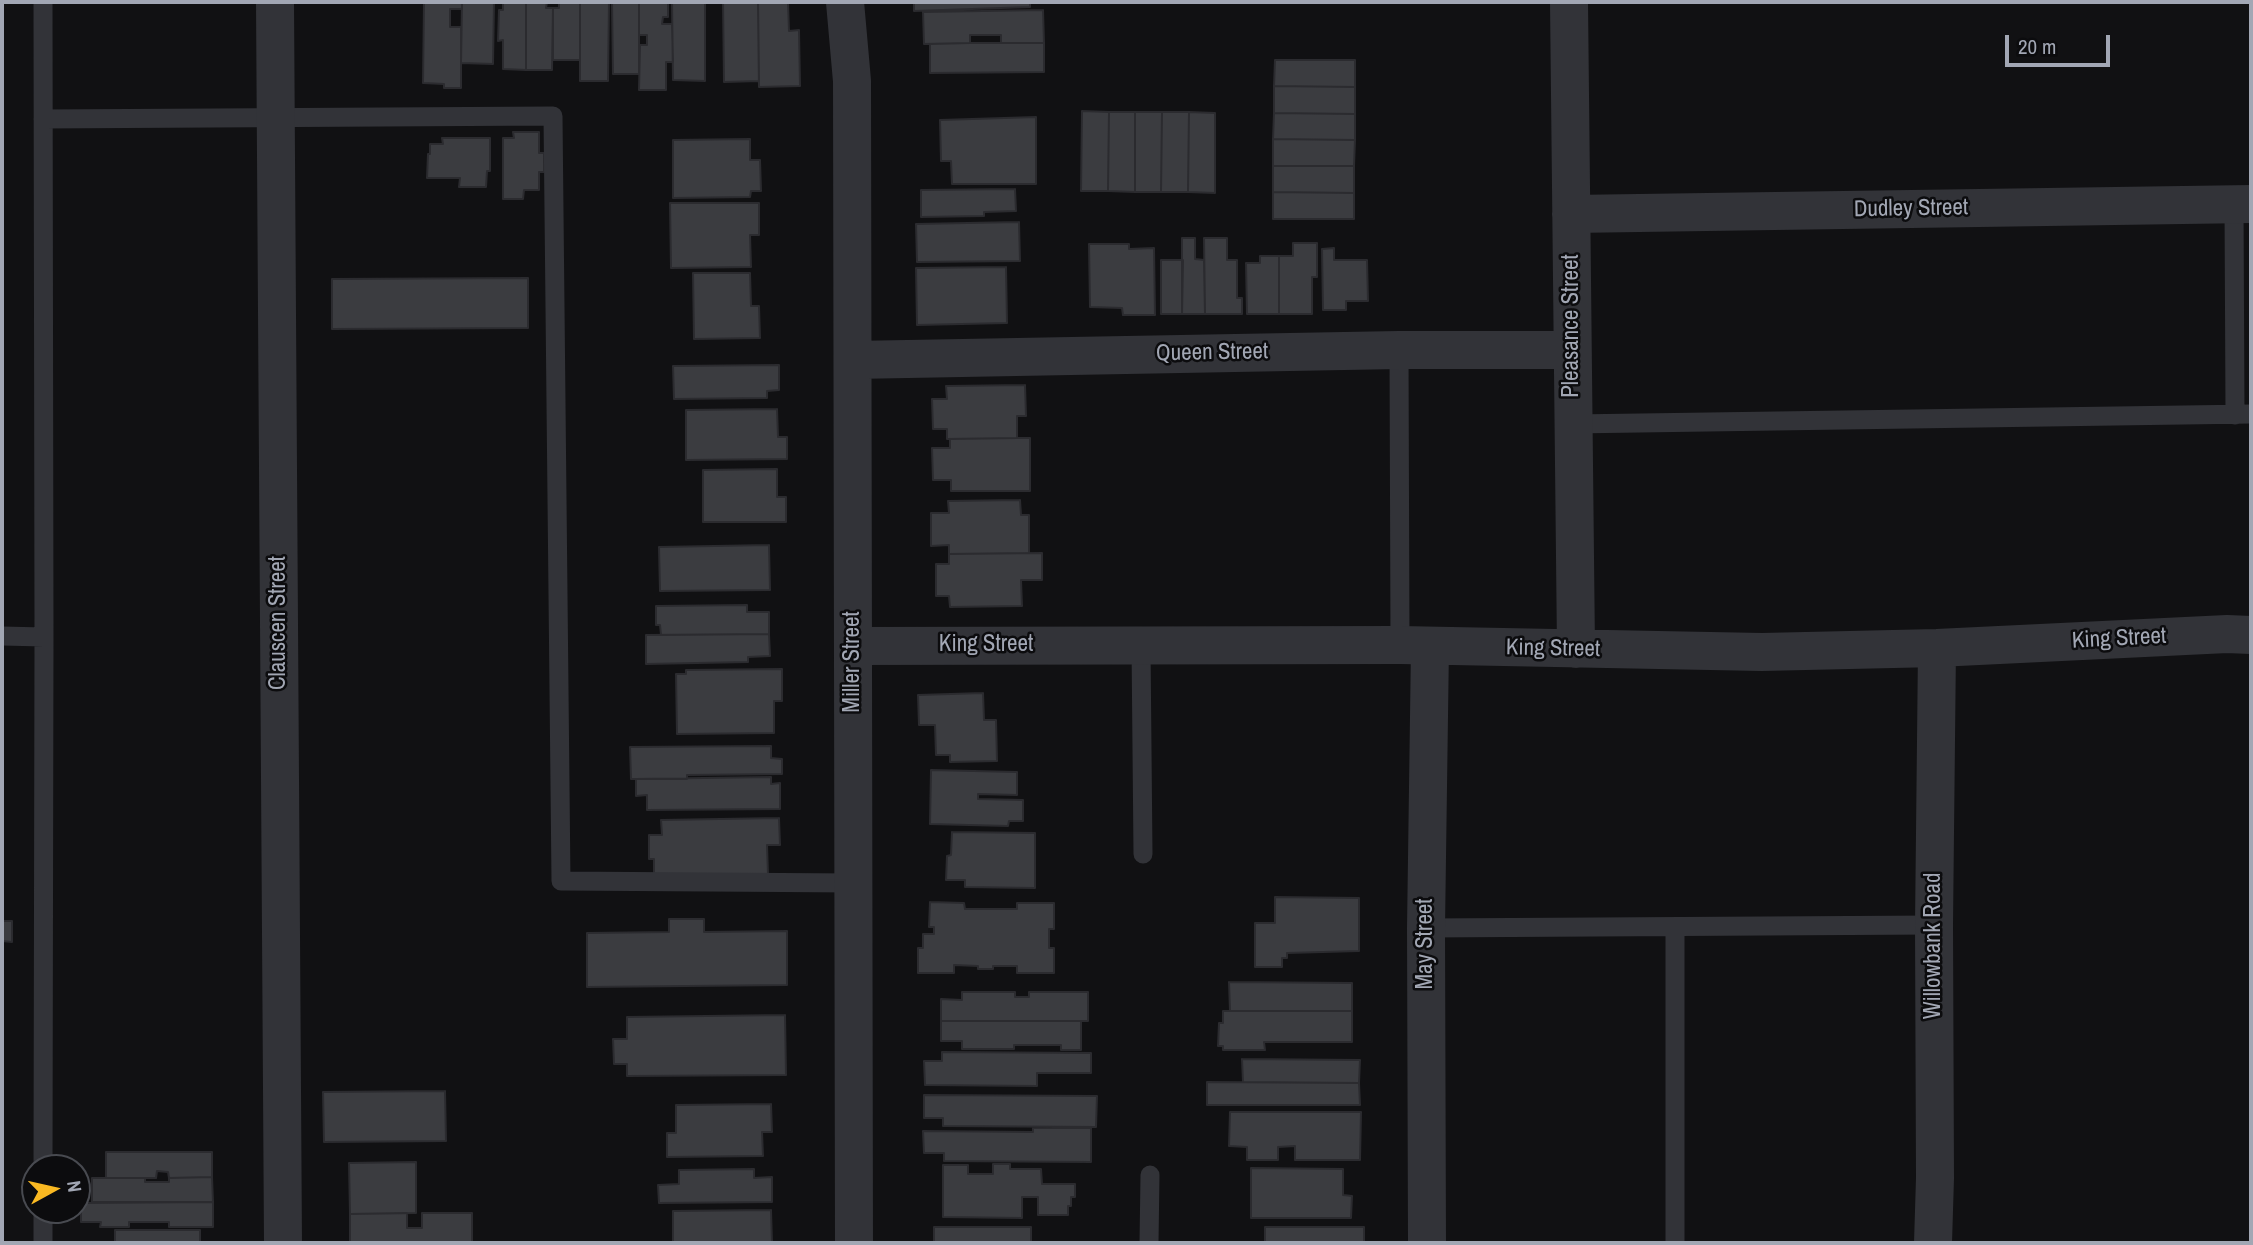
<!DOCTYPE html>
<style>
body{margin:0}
#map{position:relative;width:2253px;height:1245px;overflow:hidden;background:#111113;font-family:"Archivo Narrow",sans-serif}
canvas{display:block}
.frame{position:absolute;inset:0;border:4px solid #a2a7b4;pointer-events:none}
.north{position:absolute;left:21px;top:1154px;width:70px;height:70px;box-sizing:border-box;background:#0c0c0e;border:2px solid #484a50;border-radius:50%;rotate:82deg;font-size:19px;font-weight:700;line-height:28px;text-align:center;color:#a2a7b4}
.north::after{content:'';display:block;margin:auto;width:24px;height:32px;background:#fab922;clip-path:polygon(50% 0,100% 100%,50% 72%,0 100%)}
.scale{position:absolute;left:2005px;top:35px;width:105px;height:32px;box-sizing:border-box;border:4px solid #a2a7b4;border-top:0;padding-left:9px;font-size:21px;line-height:24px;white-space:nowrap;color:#a2a7b4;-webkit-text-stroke:5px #0c0c0e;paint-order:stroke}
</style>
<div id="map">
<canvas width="2253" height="1245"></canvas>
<div class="frame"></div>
<div class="north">N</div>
<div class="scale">20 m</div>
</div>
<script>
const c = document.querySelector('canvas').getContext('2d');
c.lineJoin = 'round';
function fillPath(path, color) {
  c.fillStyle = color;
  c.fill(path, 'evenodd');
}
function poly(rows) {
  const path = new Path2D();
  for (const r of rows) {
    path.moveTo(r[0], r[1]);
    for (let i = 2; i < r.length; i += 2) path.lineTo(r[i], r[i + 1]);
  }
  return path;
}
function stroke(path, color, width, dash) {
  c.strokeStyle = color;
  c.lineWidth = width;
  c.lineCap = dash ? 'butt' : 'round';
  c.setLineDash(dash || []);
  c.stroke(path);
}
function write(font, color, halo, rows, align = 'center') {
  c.font = font + ' "Archivo Narrow",sans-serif';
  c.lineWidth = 5;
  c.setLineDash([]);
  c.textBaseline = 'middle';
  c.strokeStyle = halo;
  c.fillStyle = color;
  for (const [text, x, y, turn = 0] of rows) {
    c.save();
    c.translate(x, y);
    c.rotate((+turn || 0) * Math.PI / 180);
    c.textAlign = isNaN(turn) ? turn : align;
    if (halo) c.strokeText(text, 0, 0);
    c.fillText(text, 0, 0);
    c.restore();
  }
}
const building = poly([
 [424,2,462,2,462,9,450,9,450,27,461,27,461,88,444,88,444,84,423,83,424,2],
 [462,2,494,2,493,64,461,63,462,2],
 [503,2,526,2,526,70,503,69,503,40,498,41,499,10,503,10,503,2],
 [526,2,547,2,546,8,553,8,552,70,526,70,526,2],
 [559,2,580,2,580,60,553,60,553,8,559,8,559,2],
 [580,2,609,2,608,81,580,81,580,2],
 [612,2,639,2,639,74,613,74,612,2],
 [639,2,668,2,668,17,663,17,662,24,672,24,673,62,666,62,666,90,639,90,640,45,647,45,647,35,639,35,639,2],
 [672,2,705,2,705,81,673,80,672,2],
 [723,2,758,2,759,81,724,82,723,2],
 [758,2,788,2,789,31,799,30,800,86,759,87,758,2],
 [914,2,1030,2,1030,7,914,11,914,2],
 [1043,10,1044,43,1001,43,1001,35,970,35,970,43,924,44,923,12,1043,10],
 [970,43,1044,43,1044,72,930,73,930,44,970,43],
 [1275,60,1355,60,1355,87,1274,86,1275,60],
 [1274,86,1355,87,1355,114,1274,113,1274,86],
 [1082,111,1109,112,1108,191,1081,191,1082,111],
 [1109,112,1135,112,1135,192,1108,191,1109,112],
 [1135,112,1162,112,1161,192,1135,192,1135,112],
 [1162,112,1189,112,1188,192,1161,192,1162,112],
 [1189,112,1215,113,1215,193,1188,192,1189,112],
 [1274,113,1355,114,1355,140,1273,139,1274,113],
 [1036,117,1036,184,952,184,951,161,941,161,940,120,1036,117],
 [513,132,539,132,539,153,544,153,544,172,539,172,539,190,524,190,523,199,503,199,503,138,514,138,513,132],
 [442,138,490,138,490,171,487,171,486,187,459,187,460,178,427,178,428,154,430,154,430,144,443,144,442,138],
 [750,139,750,160,760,160,761,191,751,191,750,197,673,198,673,140,750,139],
 [1273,139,1355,140,1354,166,1273,166,1273,139],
 [1273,166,1354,166,1354,193,1273,192,1273,166],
 [1015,189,1016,211,984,212,984,216,921,217,921,190,1015,189],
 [1273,192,1354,193,1354,219,1273,219,1273,192],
 [670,203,759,203,759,235,750,235,751,267,671,268,670,203],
 [1019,222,1020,261,917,262,916,224,1019,222],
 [1182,238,1195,238,1195,259,1204,260,1205,314,1182,314,1182,238],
 [1204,238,1227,238,1227,260,1237,260,1237,298,1242,298,1242,314,1205,314,1204,238],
 [1293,243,1317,243,1317,277,1312,277,1312,314,1279,314,1279,256,1293,256,1293,243],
 [1089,244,1129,244,1129,249,1154,248,1155,315,1123,315,1122,308,1090,307,1089,244],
 [1334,248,1334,260,1367,260,1368,301,1346,301,1346,310,1323,310,1322,249,1334,248],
 [1260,256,1279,256,1279,314,1247,314,1246,263,1260,263,1260,256],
 [1161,260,1183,260,1182,314,1161,314,1161,260],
 [1006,267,1007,323,917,325,916,268,1006,267],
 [693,273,750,273,751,306,759,306,760,338,694,339,693,273],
 [528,278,528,328,332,329,332,279,528,278],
 [779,365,779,390,767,391,767,398,674,399,673,366,779,365],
 [1025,385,1026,416,1017,416,1017,438,947,439,947,429,933,429,932,399,947,399,946,386,1025,385],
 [777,409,778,437,787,437,787,459,686,460,686,410,777,409],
 [1017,438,1030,438,1030,491,951,491,951,480,933,480,932,448,950,448,950,439,1017,438],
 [777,469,777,497,786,497,786,522,703,522,703,470,777,469],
 [1020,500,1021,515,1029,515,1029,553,949,554,949,545,931,546,931,513,949,513,948,501,1020,500],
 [769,545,770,590,660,591,659,547,769,545],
 [1042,553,1042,580,1021,580,1022,606,950,607,949,596,936,596,936,564,949,564,949,554,1042,553],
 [747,605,747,612,769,612,769,634,661,635,660,625,656,625,656,606,747,605],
 [769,634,770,656,748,657,748,662,646,664,646,635,769,634],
 [782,669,782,701,774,701,774,733,677,734,676,674,686,674,686,670,782,669],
 [983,693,984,720,996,720,997,761,950,762,950,755,936,755,935,725,919,725,918,695,983,693],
 [771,746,771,758,782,759,782,774,687,775,687,779,631,779,630,747,771,746],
 [931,770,1017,772,1017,795,978,794,978,799,1023,800,1023,821,1009,821,1008,826,930,824,931,770],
 [771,777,771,784,780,783,780,809,647,810,647,795,636,796,636,779,771,777],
 [779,818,780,845,767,845,768,875,654,876,654,859,649,859,649,835,662,835,661,820,779,818],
 [952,832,1035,833,1035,888,965,887,965,880,946,880,947,856,951,855,952,832],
 [1275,897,1359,898,1359,951,1287,953,1287,958,1282,958,1282,967,1255,967,1255,923,1275,923,1275,897],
 [930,902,964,903,965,909,1017,909,1017,903,1054,903,1054,929,1049,929,1049,948,1054,948,1054,973,1017,973,1017,966,993,966,993,969,978,969,978,966,954,965,954,973,918,973,918,948,923,948,923,934,934,934,934,927,929,927,930,902],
 [669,919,704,919,704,932,787,931,787,985,587,987,587,933,669,932,669,919],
 [2,921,12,921,12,942,2,941,2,921],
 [1229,982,1352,983,1352,1011,1230,1011,1229,982],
 [962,992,1015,992,1015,997,1029,997,1029,992,1088,992,1088,1021,941,1021,941,999,962,1000,962,992],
 [1223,1011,1352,1011,1352,1042,1264,1042,1265,1050,1223,1050,1223,1046,1218,1046,1219,1023,1223,1023,1223,1011],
 [785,1015,786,1075,627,1076,627,1064,614,1064,613,1039,627,1039,627,1017,785,1015],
 [941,1021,1081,1021,1081,1050,1061,1050,1061,1045,1014,1045,1014,1049,962,1049,962,1041,941,1041,941,1021],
 [942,1052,1091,1053,1091,1073,1037,1073,1037,1086,925,1085,924,1061,942,1061,942,1052],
 [1242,1059,1360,1060,1359,1083,1243,1082,1242,1059],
 [1207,1082,1359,1083,1360,1105,1207,1105,1207,1082],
 [445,1091,446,1141,324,1142,323,1092,445,1091],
 [924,1095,1097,1096,1096,1127,943,1126,943,1118,924,1118,924,1095],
 [771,1104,772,1132,762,1132,763,1156,667,1157,667,1133,676,1133,676,1105,771,1104],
 [1230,1112,1361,1112,1360,1160,1295,1160,1295,1146,1278,1147,1278,1160,1247,1160,1247,1147,1229,1146,1230,1112],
 [1033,1128,1091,1128,1091,1162,944,1161,944,1153,924,1153,923,1131,1033,1132,1033,1128],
 [106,1152,212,1152,212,1177,169,1178,168,1172,157,1171,156,1178,106,1178,106,1152],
 [416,1162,416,1213,350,1214,349,1163,416,1162],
 [993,1164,1010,1164,1010,1169,1041,1169,1042,1184,1075,1184,1075,1197,1071,1197,1071,1206,1068,1206,1068,1215,1038,1215,1038,1197,1022,1197,1022,1218,943,1217,943,1165,968,1165,968,1174,993,1174,993,1164],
 [1251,1168,1343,1169,1343,1195,1352,1196,1351,1218,1251,1218,1251,1168],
 [754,1169,754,1178,772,1177,772,1202,659,1203,658,1185,679,1184,679,1170,754,1169],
 [212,1177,213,1202,92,1202,92,1178,145,1178,145,1182,169,1182,169,1178,212,1177],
 [213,1202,213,1227,169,1227,169,1222,129,1222,129,1227,100,1227,101,1222,81,1222,81,1203,213,1202],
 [771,1210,772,1243,673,1243,673,1211,771,1210],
 [407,1213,407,1228,422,1228,422,1213,472,1213,472,1243,350,1243,350,1214,407,1213],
 [934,1227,1031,1227,1031,1243,934,1243,934,1227],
 [1265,1227,1364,1227,1364,1243,1265,1243,1265,1227],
 [115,1230,200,1230,200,1243,115,1243,115,1230]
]);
fillPath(building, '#3b3c40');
stroke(building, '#2b2b2f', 2);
stroke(poly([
 [43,119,553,116,561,881,854,883],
 [2234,204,2235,415],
 [1399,350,1400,645],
 [1572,424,2251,414],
 [2,636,44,637,43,2],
 [1141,645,1143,854],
 [1675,927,1675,1243],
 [1426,928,1934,925],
 [43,1168,44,637],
 [43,1243,43,1210],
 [1149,1243,1150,1175]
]), '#323338', 19);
stroke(poly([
 [275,2,283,1243],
 [845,2,852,81,854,1243],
 [1569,2,1576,649],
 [1571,214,2251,204],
 [853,360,1399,350,1572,350],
 [854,646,1400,645,1762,652,1937,648,2227,634,2251,635],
 [1427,1243,1426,928,1430,646],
 [1933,1243,1935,1178,1934,925,1937,648]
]), '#323338', 38);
write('23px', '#a2a7b4', '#0c0c0e', [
 ["Dudley Street",1911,209,-1],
 ["Pleasance Street",1572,326,-90],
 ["Queen Street",1212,353,-1],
 ["Clauscen Street",279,623,-90],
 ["King Street",2119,639,-3],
 ["King Street",986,645],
 ["King Street",1553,649,1],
 ["Miller Street",853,662,-90],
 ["May Street",1426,944,-90],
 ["Willowbank Road",1934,946,-90]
]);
</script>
